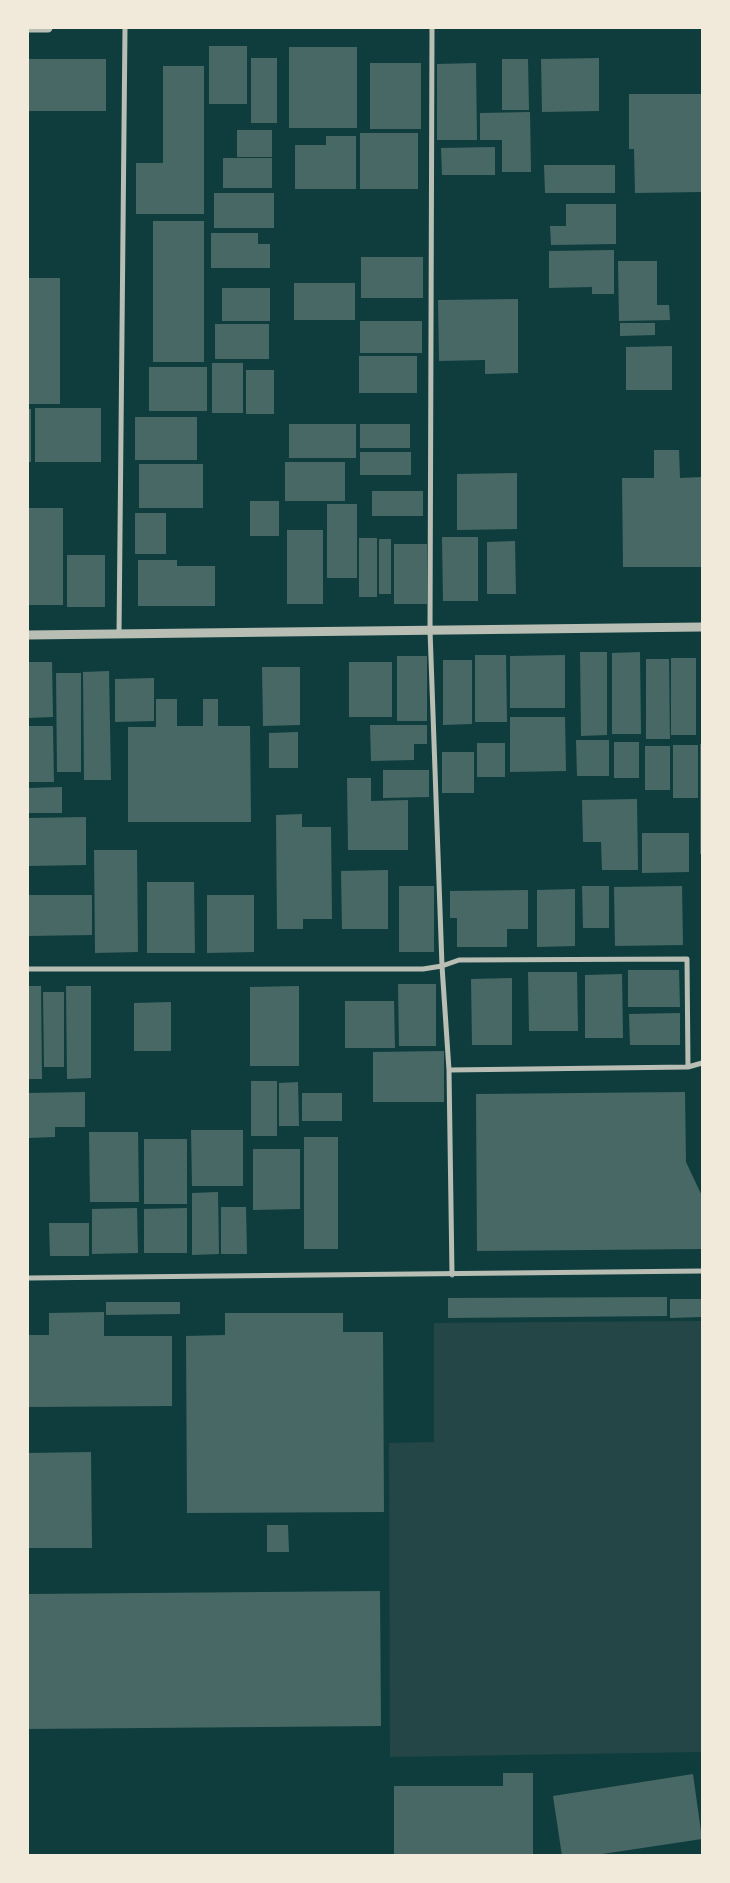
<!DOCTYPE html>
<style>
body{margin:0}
#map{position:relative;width:730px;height:1883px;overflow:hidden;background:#0f3d3e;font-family:"Times New Roman",serif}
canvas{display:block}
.frame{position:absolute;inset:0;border:29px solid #f1e9da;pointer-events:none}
</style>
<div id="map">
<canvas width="730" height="1883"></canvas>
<div class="frame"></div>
</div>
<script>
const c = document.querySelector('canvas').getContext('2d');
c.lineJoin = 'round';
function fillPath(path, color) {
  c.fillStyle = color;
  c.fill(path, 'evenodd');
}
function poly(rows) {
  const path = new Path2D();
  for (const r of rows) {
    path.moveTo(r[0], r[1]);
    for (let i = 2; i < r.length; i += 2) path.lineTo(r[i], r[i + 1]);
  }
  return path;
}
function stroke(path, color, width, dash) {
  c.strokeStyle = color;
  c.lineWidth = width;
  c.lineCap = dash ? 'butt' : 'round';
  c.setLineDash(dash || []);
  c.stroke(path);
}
fillPath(poly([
 [702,1321,702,1752,390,1757,389,1443,434,1442,434,1323]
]), '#244646');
fillPath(poly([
 [209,46,247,46,247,104,209,104],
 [289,47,357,47,357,128,289,128],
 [251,58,277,58,277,123,251,123],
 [599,58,599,111,542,112,541,59],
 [28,59,106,59,106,111,28,111],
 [502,59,528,59,529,110,502,110],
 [370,63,421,63,421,129,370,129],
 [476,63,477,140,437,140,437,64],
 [163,66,204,66,204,214,136,214,136,163,163,163],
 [629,94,702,94,702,192,635,193,634,149,629,149],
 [530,112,531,172,502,172,502,140,480,140,480,113],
 [237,130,272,130,272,157,237,157],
 [360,133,418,133,418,189,360,189],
 [326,136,356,136,356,189,295,189,295,145,326,145],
 [495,147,495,175,442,175,441,148],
 [223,158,272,158,272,188,223,188],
 [544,165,615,165,615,193,545,193],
 [214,193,274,193,274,228,214,228],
 [566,204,616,204,616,244,551,245,550,226,566,226],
 [153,221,204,221,204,362,153,362],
 [211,233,258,233,258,244,270,244,270,268,211,268],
 [614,250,614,294,592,294,592,287,549,288,549,251],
 [361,257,423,257,423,298,361,298],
 [618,261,657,261,657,305,669,305,670,320,619,321],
 [28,278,60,278,60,404,28,404],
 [294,283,355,283,355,320,294,320],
 [222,288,270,288,270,321,222,321],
 [518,299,518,373,485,374,485,360,439,361,438,300],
 [360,321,422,321,422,353,360,353],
 [620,323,655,323,655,335,620,336],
 [215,324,269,324,269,359,215,359],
 [672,346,672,390,626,390,626,347],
 [359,356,417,356,417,393,359,393],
 [212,363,243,363,243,413,212,413],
 [149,367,207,367,207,411,149,411],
 [246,370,274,370,274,414,246,414],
 [35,408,101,408,101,462,35,462],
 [28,409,31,409,31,462,28,462],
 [135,417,197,417,197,460,135,460],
 [289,424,356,424,356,458,289,458],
 [360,424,410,424,410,448,360,448],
 [654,450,679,450,680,478,702,477,702,567,623,567,622,478,654,478],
 [360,452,411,452,411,475,360,475],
 [285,462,345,462,345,501,285,501],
 [139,464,203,464,203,508,139,508],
 [517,473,517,529,457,530,457,474],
 [372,491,423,491,423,516,372,516],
 [250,501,279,501,279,536,250,536],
 [327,504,357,504,357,578,327,578],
 [28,508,63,508,63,605,28,605],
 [135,513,166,513,166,554,135,554],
 [287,530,323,530,323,604,287,604],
 [442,537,478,537,478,601,443,601],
 [359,538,377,538,377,597,359,597],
 [379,539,391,539,391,594,379,594],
 [515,541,516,594,487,594,487,542],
 [394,544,427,544,427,604,394,604],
 [67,555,105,555,105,607,67,607],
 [138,560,177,560,177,566,215,566,215,606,138,606],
 [580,652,607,652,607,735,581,736],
 [640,652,641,734,612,734,612,653],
 [475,655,506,655,507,722,475,722],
 [565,655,565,708,510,708,510,656],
 [397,656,427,656,427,721,397,721],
 [671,658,696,658,696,735,671,735],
 [646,659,669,659,670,739,646,739],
 [443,660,472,660,472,724,443,725],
 [28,662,52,662,53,717,28,718],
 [349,662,392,662,392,717,349,717],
 [262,667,300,667,300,725,263,726],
 [109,671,111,780,84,780,83,672],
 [56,673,81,673,81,772,57,772],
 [154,678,154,721,115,722,115,679],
 [156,699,177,699,177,726,203,726,203,699,218,699,218,726,250,726,251,822,128,822,128,727,156,727],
 [510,717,565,717,566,771,510,772],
 [370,725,427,725,427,744,414,744,414,760,371,761],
 [28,726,53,726,54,782,28,782],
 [298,732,298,768,269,768,269,733],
 [576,740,609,740,609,776,577,776],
 [614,742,639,742,639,778,614,778],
 [477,743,505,743,505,777,477,777],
 [700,744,702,744,702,854,700,854],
 [673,745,698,745,698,798,673,798],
 [645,746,670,746,670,790,645,790],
 [442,752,474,752,474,793,442,793],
 [383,770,429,770,429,797,383,798],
 [347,778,371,778,371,801,408,800,408,850,348,850],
 [62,787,62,813,28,813,28,788],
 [637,799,638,870,602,870,601,842,583,842,582,800],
 [302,814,302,827,331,827,332,919,303,919,303,929,277,929,276,815],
 [86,817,86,865,28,866,28,818],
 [642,833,689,833,689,872,642,873],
 [94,850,137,850,138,952,95,953],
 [388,870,388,929,342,929,341,871],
 [147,882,194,882,195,953,147,953],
 [399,886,434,886,434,952,399,952],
 [582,886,609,886,609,928,583,928],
 [682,886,683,945,615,946,614,887],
 [575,889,575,946,537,947,537,890],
 [528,890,528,929,507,929,507,947,457,947,457,918,450,918,450,891],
 [28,895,92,895,92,935,28,936],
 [207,895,254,895,254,952,207,953],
 [628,970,679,970,680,1007,628,1007],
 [528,972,577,972,578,1031,529,1031],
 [622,974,623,1038,585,1038,585,975],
 [512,978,512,1045,472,1045,471,979],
 [398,984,436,984,436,1046,399,1046],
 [28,986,41,986,42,1079,28,1079],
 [66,986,91,986,91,1078,67,1079],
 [299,986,299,1066,250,1066,250,987],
 [43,992,64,992,64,1067,44,1067],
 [345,1001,394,1001,395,1048,345,1048],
 [171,1002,171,1051,134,1051,134,1003],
 [680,1013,680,1045,630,1045,629,1014],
 [444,1051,444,1102,373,1102,373,1052],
 [251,1081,277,1081,277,1136,251,1136],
 [298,1082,299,1126,279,1126,279,1083],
 [85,1092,85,1127,55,1127,55,1137,28,1138,28,1093],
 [685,1092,686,1162,702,1196,702,1249,477,1251,476,1094],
 [302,1093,342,1093,342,1121,302,1121],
 [191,1130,243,1130,243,1186,192,1186],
 [89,1132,138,1132,139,1202,90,1202],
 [304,1137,338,1137,338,1249,304,1249],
 [144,1139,187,1139,187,1204,144,1204],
 [253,1149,300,1149,300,1209,253,1210],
 [218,1192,219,1254,192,1255,192,1193],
 [221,1207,246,1207,247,1254,221,1254],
 [137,1208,138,1253,92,1254,92,1209],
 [187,1208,187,1253,144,1253,144,1209],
 [49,1223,89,1223,89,1256,50,1256],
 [667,1297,667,1316,448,1318,448,1298],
 [670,1299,702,1299,702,1317,670,1318],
 [106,1302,180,1302,180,1314,106,1315],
 [104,1312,104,1336,172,1336,172,1406,28,1407,28,1335,49,1335,49,1313],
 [225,1313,343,1313,343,1332,383,1332,384,1512,187,1513,186,1336,225,1335],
 [91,1452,92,1548,28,1548,28,1453],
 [267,1525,288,1525,289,1552,267,1552],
 [380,1591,381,1726,28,1729,28,1594],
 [503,1773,533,1773,533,1856,394,1856,394,1786,503,1786],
 [693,1774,702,1839,589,1856,562,1856,553,1796]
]), '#486865');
stroke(poly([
 [432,28,430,630,442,966,449,1070,452,1275],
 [119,634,125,28],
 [28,969,423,969,442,966,459,960,687,959,688,1067],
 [449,1070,688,1067,702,1063],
 [28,1278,702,1271]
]), '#b8beb3', 5);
stroke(poly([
 [28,28,48,28],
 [28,635,702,627]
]), '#b8beb3', 9);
</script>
